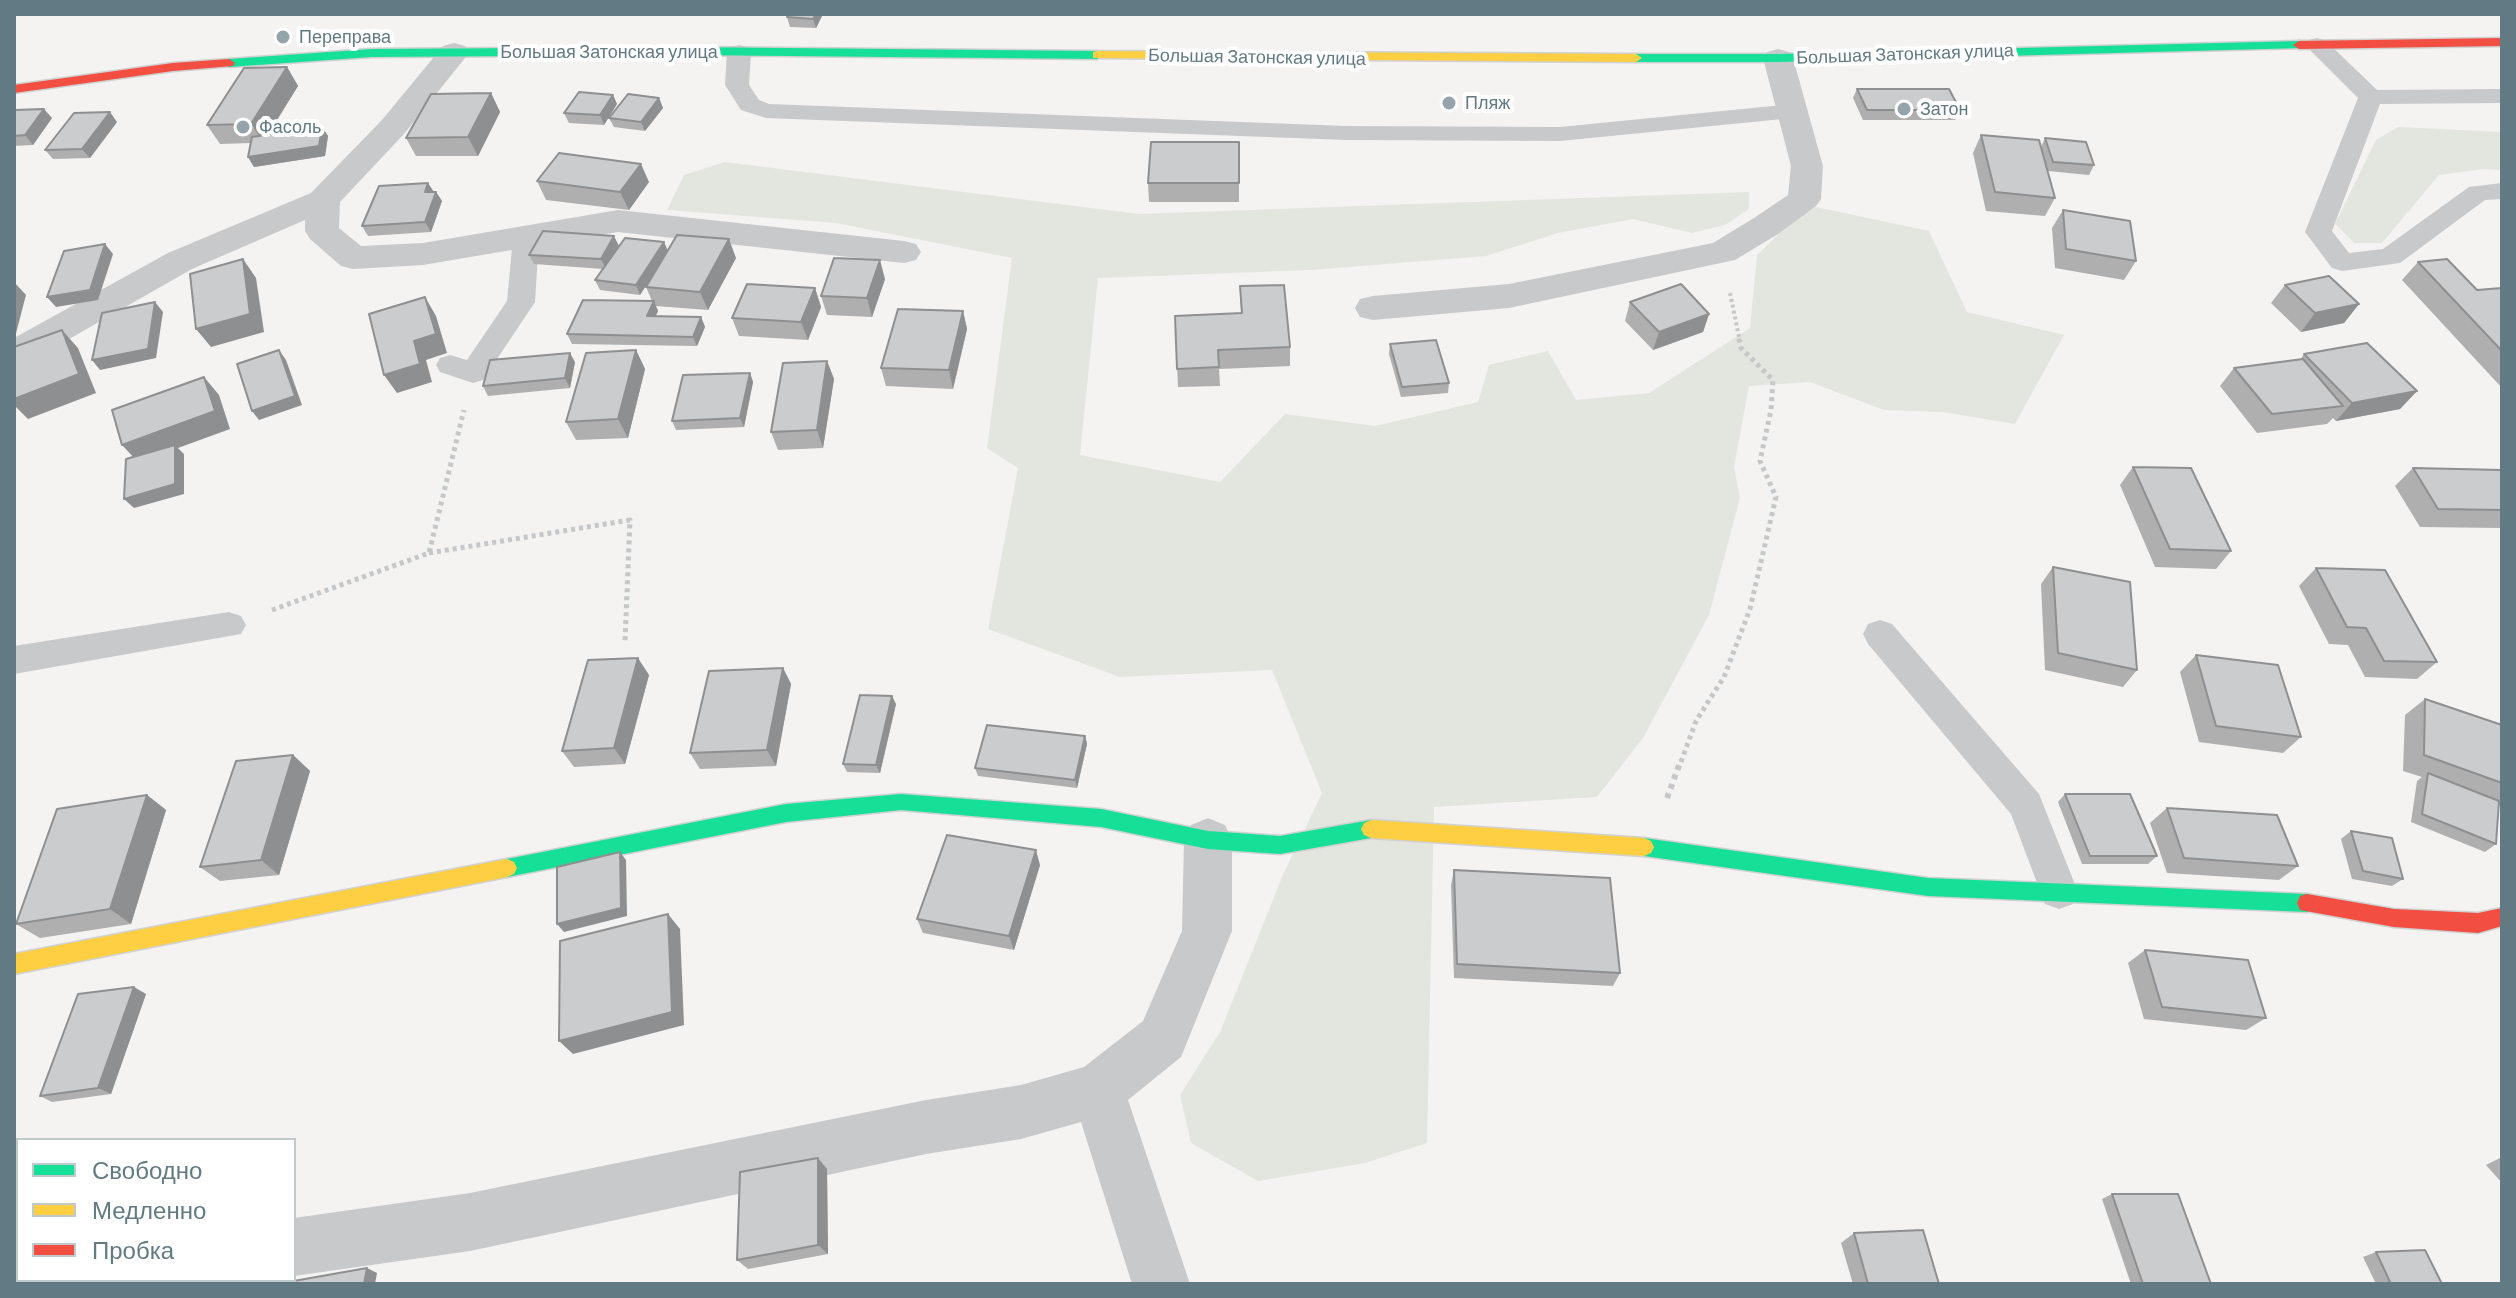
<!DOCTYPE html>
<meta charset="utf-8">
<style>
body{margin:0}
#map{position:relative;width:2516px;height:1298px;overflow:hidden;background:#f4f3f2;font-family:Barlow,sans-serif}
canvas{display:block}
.frame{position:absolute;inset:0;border:16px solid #627a83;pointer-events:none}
.legend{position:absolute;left:16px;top:1138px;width:280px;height:144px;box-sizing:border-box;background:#fff;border:2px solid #c0cacd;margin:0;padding:10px 14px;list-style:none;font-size:24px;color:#627a83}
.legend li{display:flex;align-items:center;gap:16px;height:40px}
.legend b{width:40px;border:2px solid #c0cacd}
</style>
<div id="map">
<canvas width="2516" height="1298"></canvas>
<div class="frame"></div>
<ul class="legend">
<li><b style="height:10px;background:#16e098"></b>Свободно</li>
<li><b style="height:10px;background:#ffcf43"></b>Медленно</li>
<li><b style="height:10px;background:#f24e42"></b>Пробка</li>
</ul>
</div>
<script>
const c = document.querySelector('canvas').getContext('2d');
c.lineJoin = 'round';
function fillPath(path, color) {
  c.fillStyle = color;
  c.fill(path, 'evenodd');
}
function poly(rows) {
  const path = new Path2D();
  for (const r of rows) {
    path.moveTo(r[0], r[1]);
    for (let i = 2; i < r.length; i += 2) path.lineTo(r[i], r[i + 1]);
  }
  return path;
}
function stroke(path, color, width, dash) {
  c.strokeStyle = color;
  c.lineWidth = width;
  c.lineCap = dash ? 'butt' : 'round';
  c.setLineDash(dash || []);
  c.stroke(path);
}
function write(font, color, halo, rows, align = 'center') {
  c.font = font + ' Barlow,sans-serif';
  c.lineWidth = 8;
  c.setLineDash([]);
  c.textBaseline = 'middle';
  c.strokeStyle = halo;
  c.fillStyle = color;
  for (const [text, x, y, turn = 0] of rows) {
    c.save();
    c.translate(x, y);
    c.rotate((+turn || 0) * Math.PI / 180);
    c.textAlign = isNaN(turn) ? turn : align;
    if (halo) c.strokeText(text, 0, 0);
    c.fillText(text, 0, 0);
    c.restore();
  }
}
fillPath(poly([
 [2398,127,2502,132,2502,170,2483,169,2439,175,2382,243,2354,243,2335,224,2376,140],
 [725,162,1139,214,1749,192,1749,209,1725,225,1692,233,1633,219,1558,233,1486,256,1312,270,1098,278,1080,455,1220,482,1285,414,1375,426,1478,402,1489,365,1548,351,1576,400,1649,393,1750,328,1757,255,1795,218,1816,207,1929,231,1967,312,2064,335,2015,424,1943,412,1884,410,1810,382,1749,386,1734,467,1740,498,1709,615,1643,738,1597,797,1434,807,1427,1143,1365,1163,1258,1181,1191,1143,1180,1095,1220,1032,1282,877,1322,793,1272,670,1120,677,988,629,1018,468,987,448,1012,258,836,223,667,210,684,175]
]), '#e3e5df');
const fast = poly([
 [2299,41,2305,45,2303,48,1778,62,1636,62,1630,58,1636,54,1778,54,2299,41],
 [682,47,1097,51,1103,55,1097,59,682,55,372,57,229,67,223,63,229,59,372,49,682,47],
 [901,794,1101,809,1208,831,1280,836,1371,820,1378,823,1381,829,1378,835,1371,838,1280,854,1208,849,1101,827,901,810,786,822,507,877,500,874,497,868,500,862,507,859,786,804,901,794],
 [1644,838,1928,878,2307,894,2314,896,2317,903,2314,910,2307,912,1928,896,1644,856,1637,853,1634,847,1637,841,1644,838]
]);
const slow = poly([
 [1097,51,1636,54,1642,58,1636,62,1093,58,1093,52,1097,51],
 [1371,820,1644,838,1651,841,1654,847,1651,853,1644,856,1371,838,1364,835,1361,829,1364,823,1371,820],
 [507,859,514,862,517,868,514,874,507,877,14,974,14,954,507,859]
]);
const jam = poly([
 [2502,38,2502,46,2299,49,2293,45,2299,41,2502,38],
 [229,59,235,63,233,66,173,71,14,93,14,85,173,63,229,59],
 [2307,894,2394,909,2478,913,2502,908,2502,926,2478,933,2394,927,2300,910,2297,903,2300,896,2307,894]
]);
stroke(fast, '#d0d1d1', 3);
stroke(slow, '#d0d1d1', 3);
stroke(jam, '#d0d1d1', 3);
stroke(poly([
 [1730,293,1739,337]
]), '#c5c7c8', 4, [3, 3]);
stroke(poly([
 [429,553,630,520,625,641],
 [272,610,429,553,464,410],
 [1681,762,1696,721,1724,677,1750,609,1776,497,1760,461,1771,410,1773,380,1741,348,1738,335]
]), '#c5c7c8', 5, [4, 4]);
stroke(poly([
 [1667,798,1681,760]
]), '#c5c7c8', 6, [5, 5]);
fillPath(poly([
 [2317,38,2325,40,2377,90,2502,89,2502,103,2380,104,2332,231,2349,253,2383,249,2469,187,2502,183,2502,199,2485,200,2400,263,2342,271,2332,268,2305,232,2358,98,2305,45,2309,40,2317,38],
 [739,45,747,47,751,52,749,85,759,100,769,104,1346,126,1560,127,1793,104,1802,106,1805,111,1802,116,1793,118,1560,141,1346,140,766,118,741,110,725,85,727,52,731,47,739,45],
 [526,229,535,232,539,238,535,302,483,380,473,383,440,372,436,365,440,358,450,355,467,360,507,301,513,238,517,232,526,229],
 [229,612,241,616,246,625,241,634,14,674,14,646,229,612],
 [1880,620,1892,624,2039,794,2078,892,2073,904,2059,909,2045,904,2011,814,1868,644,1863,634,1868,624,1880,620]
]), '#c8c9ca');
fillPath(poly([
 [454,43,465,46,469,52,465,58,404,134,340,202,339,228,361,246,423,243,618,210,904,241,916,244,921,252,916,260,904,263,618,232,423,265,353,269,341,266,310,239,305,231,305,220,192,269,27,363,14,367,14,338,168,253,311,193,382,120,443,46,454,43],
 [1778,49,1789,52,1793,58,1823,166,1821,199,1816,206,1778,234,1735,260,1509,308,1373,320,1360,317,1355,308,1360,299,1373,296,1509,284,1713,243,1754,218,1788,195,1791,166,1763,58,1767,52,1778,49],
 [1208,818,1225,825,1232,840,1232,931,1181,1057,1128,1100,1190,1284,1132,1284,1081,1122,1021,1139,926,1154,470,1251,294,1276,294,1218,470,1193,926,1100,1021,1085,1084,1067,1143,1021,1182,931,1184,840,1191,825,1208,818],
 [146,1280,210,1280,209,1284,145,1284,146,1280]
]), '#c8c9ca');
fillPath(fast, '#16e098');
fillPath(slow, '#ffcf43');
fillPath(jam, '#f24e42');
fillPath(poly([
 [823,14,816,28,790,27,787,17],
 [287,67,298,86,268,135,322,127,328,136,325,156,254,167,248,157,251,143,220,144,207,125],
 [1857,89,1960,110,1955,120,1863,120,1853,98],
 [491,93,500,112,478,156,416,156,406,138],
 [613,95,617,104,604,125,569,123,564,113],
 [659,98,663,108,645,131,614,127,609,118],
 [14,110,52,118,33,145,14,146],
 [117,122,90,158,53,159,45,150],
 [1981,135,2041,147,2045,138,2094,165,2089,175,2048,171,2044,159,2055,198,2045,216,1986,211,1973,153],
 [1239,142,1239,202,1149,202,1148,183],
 [537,181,649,182,629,210,546,200],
 [434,192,436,192,442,201,431,232,368,236,362,226],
 [2063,210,2136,261,2124,280,2055,268,2052,228],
 [664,242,668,251,736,258,708,310,656,306,658,311,656,316,701,317,705,327,697,346,572,344,567,334,652,301,646,287,653,275,640,295,600,290,595,280,603,269,534,264,529,255,619,246,614,253],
 [2418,262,2477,290,2502,288,2502,388,2402,280],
 [885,279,872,317,827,315,821,296],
 [2285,285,2359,304,2344,323,2301,332,2271,303],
 [1240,286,1290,347,1290,366,1219,369,1220,386,1178,387,1175,316,1241,313],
 [815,288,821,307,808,340,739,336,732,318],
 [1630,302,1709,314,1703,332,1653,350,1625,321],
 [963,311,967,329,953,389,886,386,881,368],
 [1390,344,1449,383,1448,393,1401,397,1389,354],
 [636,350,645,369,628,438,576,440,566,422],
 [2304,354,2417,391,2400,409,2336,421,2333,418,2327,424,2257,433,2220,386,2234,368,2300,360],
 [827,361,834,379,823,448,778,450,771,432],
 [575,362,570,388,488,396,483,386],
 [750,373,753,382,744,427,676,430,672,421],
 [2133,467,2231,551,2216,569,2155,567,2120,485],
 [2413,468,2502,470,2502,528,2420,527,2395,486],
 [2053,567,2137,670,2123,687,2045,670,2041,584],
 [2316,568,2437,662,2417,679,2365,677,2348,645,2329,644,2299,586],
 [2196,655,2301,737,2283,753,2199,742,2180,672],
 [783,668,791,684,776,766,700,769,690,753],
 [649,675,625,764,574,767,562,751],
 [2425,699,2502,725,2502,806,2499,805,2496,844,2485,852,2411,822,2417,781,2422,777,2403,771,2405,715],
 [896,704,880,773,847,772,843,764],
 [1085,736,1087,744,1077,788,978,776,975,768],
 [293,755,310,771,279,875,220,881,200,867],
 [2065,794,2157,856,2148,864,2082,864,2058,802],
 [147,795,166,810,131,924,40,938,16,924],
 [2167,808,2298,866,2279,880,2167,873,2150,823],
 [2351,831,2403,879,2392,886,2352,879,2341,839],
 [1040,865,1014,950,923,933,917,919],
 [1454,870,1620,973,1613,986,1454,978,1451,885],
 [2145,950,2266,1018,2246,1030,2144,1019,2128,963],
 [146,994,111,1094,52,1102,40,1096],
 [2502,1157,2502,1183,2486,1165],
 [827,1169,828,1254,748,1269,737,1260],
 [2112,1194,2211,1284,2131,1284,2102,1199],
 [1854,1233,1939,1284,1853,1284,1841,1243],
 [2376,1252,2442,1284,2376,1284,2363,1257]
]), '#afafb0');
fillPath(poly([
 [816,14,823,14,816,28,813,19],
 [287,67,298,86,263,142,251,124],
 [491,93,500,112,478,156,468,137],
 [613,95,617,104,604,125,600,115],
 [659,98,663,108,645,131,641,122],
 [44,109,52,118,33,145,25,135],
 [110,112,117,122,90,158,82,149],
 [322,127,328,136,325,156,254,167,248,157],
 [641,164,649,182,629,210,620,192],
 [428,183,434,192,425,192],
 [436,192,442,201,431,232,425,222],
 [614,236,619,246,606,269,601,259],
 [729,239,736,258,708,310,700,292],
 [664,242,668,252,640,295,636,285],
 [105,244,113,254,98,300,56,307,47,297],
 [243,259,256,278,264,332,211,347,196,329],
 [880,260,885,279,872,317,867,298],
 [14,282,26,295,14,341],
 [815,288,821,307,808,340,801,322],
 [425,297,436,316,447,353,426,360,432,382,397,393,384,375,414,341],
 [654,301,658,311,651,325,647,316],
 [155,302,163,312,156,358,100,370,92,360],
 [2359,304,2344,323,2301,332,2315,313],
 [963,311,967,329,953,389,949,370],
 [1709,314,1703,332,1653,350,1659,332],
 [701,317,705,327,697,346,693,337],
 [62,330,78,348,96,393,28,419,14,405,14,399],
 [279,350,286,360,302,405,259,420,252,411],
 [636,350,645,369,628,438,618,419],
 [570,353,575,362,570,388,565,378],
 [827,361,834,379,823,448,817,430],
 [750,373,753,382,744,427,740,418],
 [204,377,219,395,230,429,178,448,184,454,184,494,134,508,124,499,139,463,122,445],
 [2417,391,2400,409,2336,421,2352,403],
 [638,658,649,675,625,764,614,748],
 [783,668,791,684,776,766,767,750],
 [892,696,896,704,880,773,876,765],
 [1085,736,1087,744,1077,788,1075,780],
 [293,755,310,771,279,875,261,860],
 [147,795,166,810,131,924,110,909],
 [1036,850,1040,865,1014,950,1009,936],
 [620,852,626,860,627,916,564,932,557,924],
 [668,914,680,929,684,1025,573,1054,559,1041],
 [134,987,146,994,111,1094,98,1088],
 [818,1158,827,1169,828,1254,818,1245],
 [367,1268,377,1273,375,1284,364,1284]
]), '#8e8f90');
const building = poly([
 [789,14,816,14,813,19,787,17,789,14],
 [287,67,251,124,207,125,244,68,287,67],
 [1857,89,1949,89,1960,110,1867,110,1857,89],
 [579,92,613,95,600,115,564,113,579,92],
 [491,93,468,137,406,138,431,94,491,93],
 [628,94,659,98,641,122,609,118,628,94],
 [44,109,25,135,14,136,14,110,44,109],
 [110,112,82,149,45,150,74,113,110,112],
 [322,127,319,146,248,157,252,137,322,127],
 [1981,135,2039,140,2055,198,1995,192,1981,135],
 [2045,138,2086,142,2094,165,2053,162,2045,138],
 [1151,142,1239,142,1239,183,1148,183,1151,142],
 [559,153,641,164,620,192,537,181,559,153],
 [428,183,425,192,436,192,425,222,362,226,379,186,428,183],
 [2063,210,2130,221,2136,261,2066,249,2063,210],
 [543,231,614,236,601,259,529,255,543,231],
 [677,235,729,239,700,292,646,287,677,235],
 [625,238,664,242,636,285,595,280,625,238],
 [105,244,90,290,47,297,64,251,105,244],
 [834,258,880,260,867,298,821,296,834,258],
 [243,259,250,314,196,329,190,274,243,259],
 [2447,259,2477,290,2502,288,2502,351,2418,262,2447,259],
 [2329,276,2359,304,2315,313,2285,285,2329,276],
 [747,284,815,288,801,322,732,318,747,284],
 [1681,284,1709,314,1659,332,1630,302,1681,284],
 [1284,285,1290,347,1218,350,1219,367,1177,369,1175,316,1242,313,1240,286,1284,285],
 [425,297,436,334,414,341,420,364,384,375,369,314,425,297],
 [583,300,654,301,647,316,701,317,693,337,567,334,583,300],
 [155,302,148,349,92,360,102,313,155,302],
 [898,309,963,311,949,370,881,368,898,309],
 [62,330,79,374,14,399,14,347,62,330],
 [1436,340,1449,383,1402,387,1390,344,1436,340],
 [2367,343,2417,391,2352,403,2304,354,2367,343],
 [279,350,295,396,252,411,237,364,279,350],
 [636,350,618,419,566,422,586,353,636,350],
 [570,353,565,378,483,386,490,360,570,353],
 [2303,359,2343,406,2272,414,2234,368,2303,359],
 [827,361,817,430,771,432,783,363,827,361],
 [750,373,740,418,672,421,683,375,750,373],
 [204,377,215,411,122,445,112,410,204,377],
 [175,445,175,484,124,499,126,459,175,445],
 [2133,467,2191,468,2231,551,2170,549,2133,467],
 [2413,468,2502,470,2502,510,2438,509,2413,468],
 [2053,567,2130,582,2137,670,2058,653,2053,567],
 [2316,568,2385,570,2437,662,2384,661,2366,628,2347,627,2316,568],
 [2196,655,2278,665,2301,737,2216,726,2196,655],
 [638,658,614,748,562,751,588,660,638,658],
 [783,668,767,750,690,753,709,671,783,668],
 [860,695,892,696,876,765,843,764,860,695],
 [2425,699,2502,725,2502,783,2424,755,2425,699],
 [987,725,1085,736,1075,780,975,768,987,725],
 [293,755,261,860,200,867,236,761,293,755],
 [2428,773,2499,801,2496,844,2422,814,2428,773],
 [2065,794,2130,794,2157,856,2090,856,2065,794],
 [147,795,110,909,16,924,57,809,147,795],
 [2167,808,2277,815,2298,866,2184,858,2167,808],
 [2351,831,2392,838,2403,879,2363,871,2351,831],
 [947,835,1036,850,1009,936,917,919,947,835],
 [620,852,621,908,557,924,557,867,620,852],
 [1454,870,1610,878,1620,973,1457,964,1454,870],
 [668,914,672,1012,559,1041,560,941,668,914],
 [2145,950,2248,960,2266,1018,2162,1007,2145,950],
 [134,987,98,1088,40,1096,78,994,134,987],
 [818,1158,818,1245,737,1260,740,1172,818,1158],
 [2112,1194,2178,1194,2211,1284,2143,1284,2112,1194],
 [1923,1230,1939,1284,1868,1284,1854,1233,1923,1230],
 [2425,1250,2442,1284,2391,1284,2376,1252,2425,1250],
 [367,1268,364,1284,287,1284,288,1282,367,1268]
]);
fillPath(building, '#cbcccd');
stroke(building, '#8e8f90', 2);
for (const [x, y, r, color] of [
 [283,37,8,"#95a4aa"],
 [1449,103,8,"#95a4aa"],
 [1904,109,8,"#95a4aa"],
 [243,127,8,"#95a4aa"]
]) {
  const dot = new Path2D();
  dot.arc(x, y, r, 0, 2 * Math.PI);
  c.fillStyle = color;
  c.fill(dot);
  stroke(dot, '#fff', 3);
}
write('18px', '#627a83', '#fff', [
 ["Переправа",299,37],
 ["Пляж",1465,103],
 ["Затон",1920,109],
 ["Фасоль",259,127]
], 'left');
write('18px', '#627a83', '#fff', [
 ["Большая Затонская улица",609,52],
 ["Большая Затонская улица",1905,54,-2],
 ["Большая Затонская улица",1257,57,1]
]);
</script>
